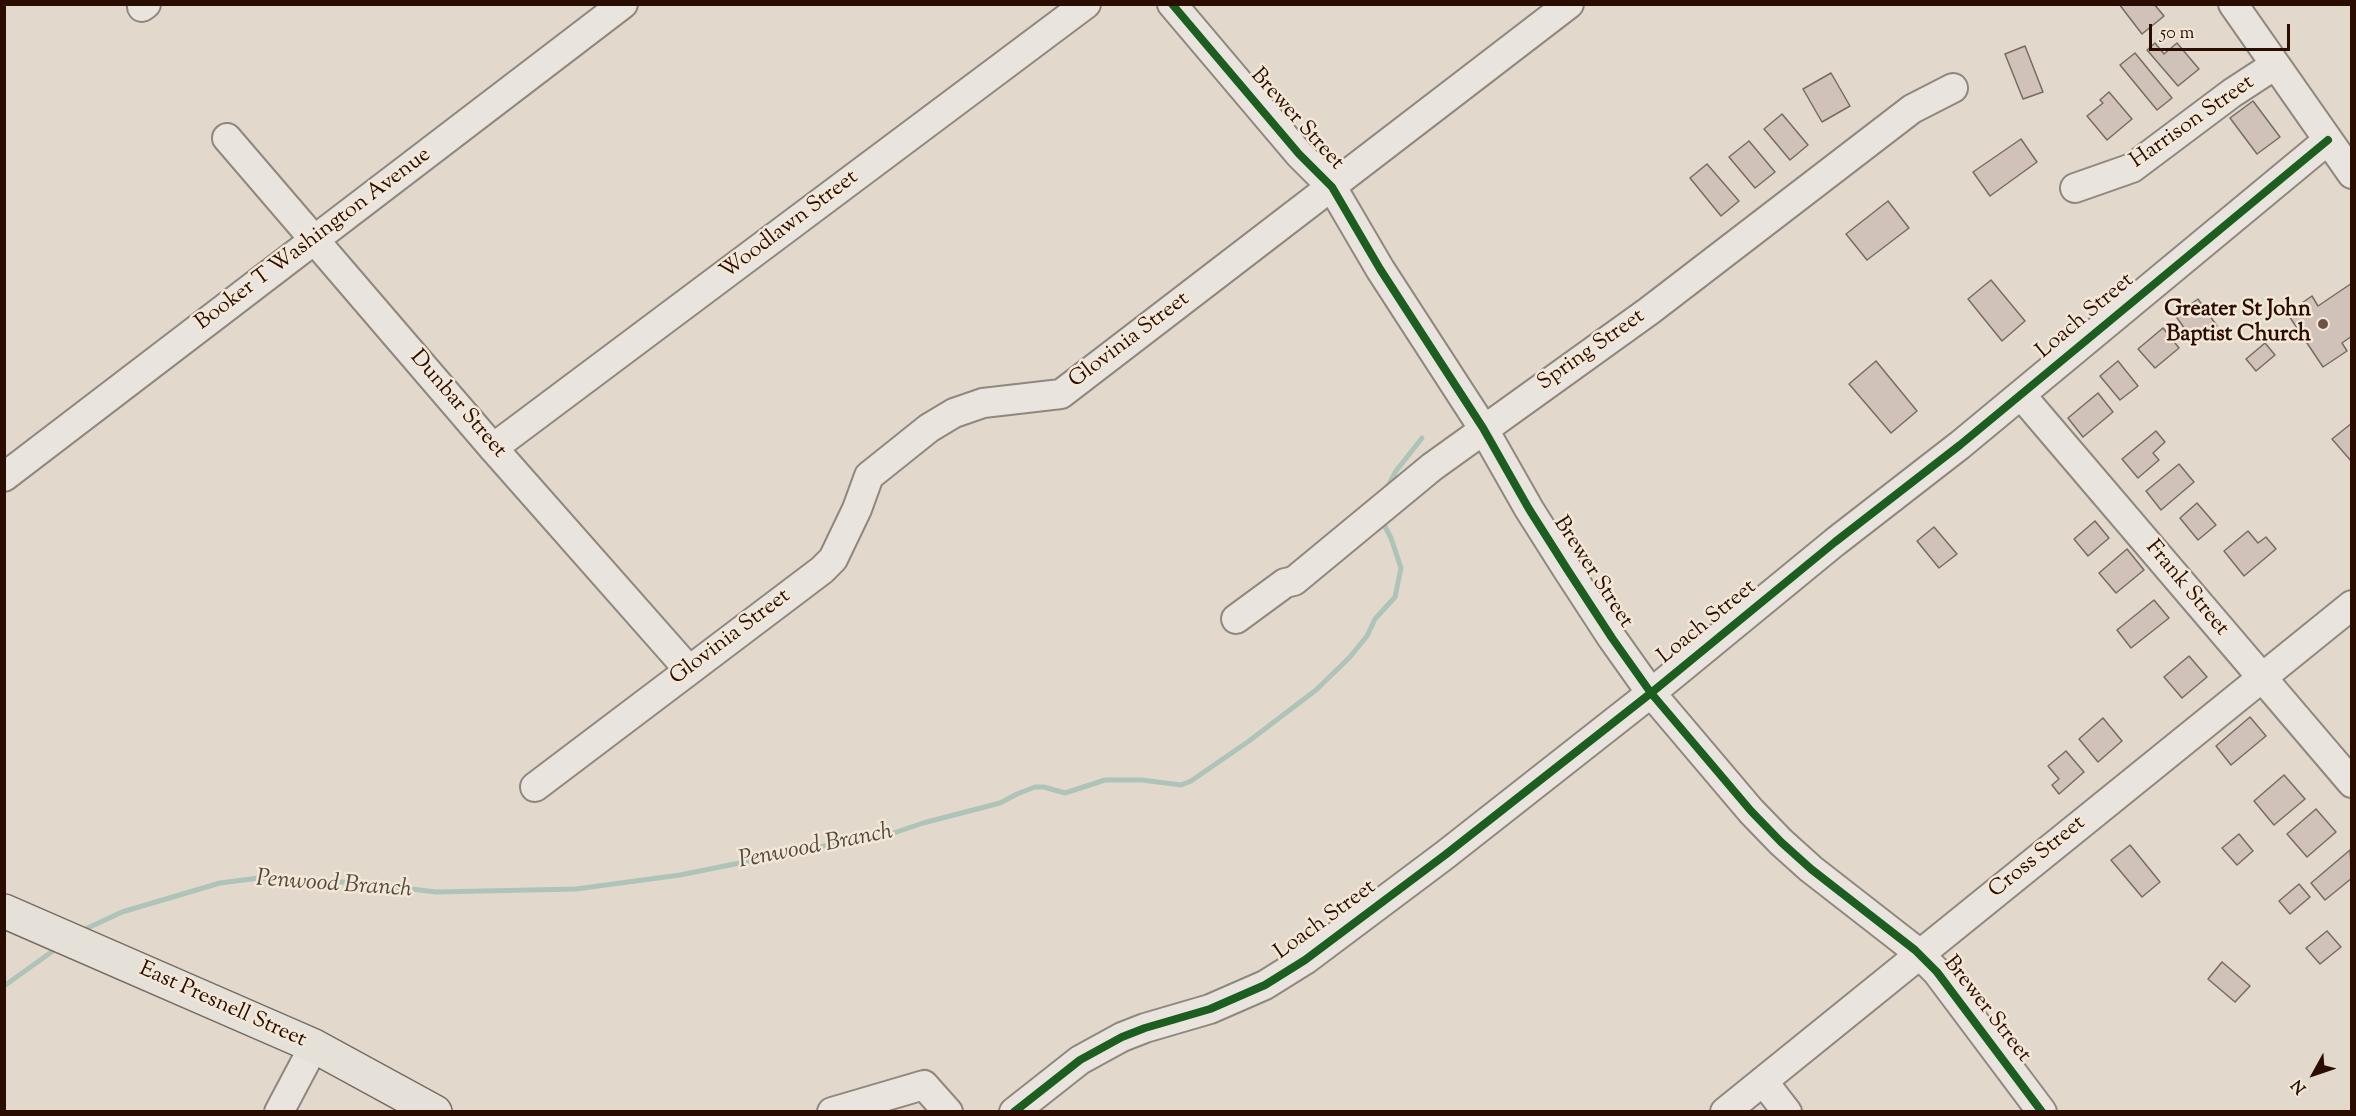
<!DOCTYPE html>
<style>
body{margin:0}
#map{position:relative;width:2356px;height:1116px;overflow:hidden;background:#e2d9cc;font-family:"Sorts Mill Goudy",serif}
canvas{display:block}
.frame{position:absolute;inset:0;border:6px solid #2b0d00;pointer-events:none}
.north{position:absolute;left:2284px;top:1044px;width:60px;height:60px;-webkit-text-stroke:4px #f3e8d7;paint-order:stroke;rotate:230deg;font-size:16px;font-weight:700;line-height:24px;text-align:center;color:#2b0d00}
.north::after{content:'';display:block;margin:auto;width:21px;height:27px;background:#2b0d00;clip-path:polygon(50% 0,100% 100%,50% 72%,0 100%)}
.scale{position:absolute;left:2149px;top:24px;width:141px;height:27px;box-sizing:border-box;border:3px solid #2b0d00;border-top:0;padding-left:8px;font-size:18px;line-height:21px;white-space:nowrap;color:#2b0d00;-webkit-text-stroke:4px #f3e8d7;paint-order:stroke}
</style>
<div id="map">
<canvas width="2356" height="1116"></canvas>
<div class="frame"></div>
<div class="north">N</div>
<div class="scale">50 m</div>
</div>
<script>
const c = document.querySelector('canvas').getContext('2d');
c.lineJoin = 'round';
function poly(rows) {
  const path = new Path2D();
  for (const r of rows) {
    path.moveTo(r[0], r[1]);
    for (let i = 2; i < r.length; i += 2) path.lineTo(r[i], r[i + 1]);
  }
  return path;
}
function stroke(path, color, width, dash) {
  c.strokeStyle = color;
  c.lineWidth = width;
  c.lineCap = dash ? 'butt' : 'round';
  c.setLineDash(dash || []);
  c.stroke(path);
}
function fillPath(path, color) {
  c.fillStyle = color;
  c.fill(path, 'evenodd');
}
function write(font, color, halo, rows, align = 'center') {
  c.font = font + ' "Sorts Mill Goudy",serif';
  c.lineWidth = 5;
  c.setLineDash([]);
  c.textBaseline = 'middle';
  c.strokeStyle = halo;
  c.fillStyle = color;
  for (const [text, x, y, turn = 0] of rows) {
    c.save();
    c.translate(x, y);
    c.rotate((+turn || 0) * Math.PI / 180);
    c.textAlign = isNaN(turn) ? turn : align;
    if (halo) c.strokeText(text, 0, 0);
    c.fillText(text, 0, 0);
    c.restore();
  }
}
stroke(poly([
 [1387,488,1396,471,1422,438],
 [79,932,122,912,220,883,259,878,362,883,436,892,576,889,680,875,839,843,879,838,923,823,1000,803,1017,794,1035,787,1044,787,1065,793,1105,780,1142,780,1181,785,1191,781,1249,741,1316,690,1349,658,1367,636,1375,619,1395,597,1401,568,1391,538,1381,519],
 [4,986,57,948]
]), '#afc4b8', 5);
const building = poly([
 [2119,4,2154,4,2164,16,2142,34,2119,4],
 [2155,43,2164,54,2177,43,2199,69,2178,86,2147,50,2155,43],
 [2025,46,2043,92,2023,99,2005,54,2025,46],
 [2135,53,2172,98,2157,110,2120,65,2135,53],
 [1831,73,1850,106,1822,122,1803,89,1831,73],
 [2109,92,2132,119,2107,140,2087,116,2103,103,2100,100,2109,92],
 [2253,101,2280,137,2257,154,2230,118,2253,101],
 [1782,114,1808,145,1790,160,1764,129,1782,114],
 [2021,139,2037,162,1990,196,1973,172,2021,139],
 [1749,141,1775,172,1755,188,1729,157,1749,141],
 [1707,164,1739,201,1721,216,1690,178,1707,164],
 [1888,201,1909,228,1867,260,1846,234,1888,201],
 [1991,280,2025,321,2002,341,1968,299,1991,280],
 [2352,283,2352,336,2342,343,2347,351,2323,367,2287,313,2312,296,2318,306,2352,283],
 [2198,299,2217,326,2194,342,2175,315,2198,299],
 [2163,328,2179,348,2155,368,2138,349,2163,328],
 [2265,343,2275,355,2256,371,2246,359,2265,343],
 [1876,361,1917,411,1891,433,1849,384,1876,361],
 [2118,361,2138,386,2120,400,2100,376,2118,361],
 [2098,393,2113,412,2083,437,2068,418,2098,393],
 [2352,423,2352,462,2332,439,2352,423],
 [2156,431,2165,442,2153,453,2159,460,2138,478,2122,459,2156,431],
 [2179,464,2194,482,2161,510,2146,491,2179,464],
 [2197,503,2216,525,2198,540,2180,518,2197,503],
 [2095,521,2109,538,2088,556,2074,539,2095,521],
 [1934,527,1957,554,1939,568,1917,541,1934,527],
 [2248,531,2258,543,2266,537,2276,549,2244,576,2224,551,2248,531],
 [2127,549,2144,570,2116,593,2099,573,2127,549],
 [2154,600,2169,618,2131,648,2117,630,2154,600],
 [2189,656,2207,677,2182,698,2164,677,2189,656],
 [2250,717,2266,736,2231,765,2216,746,2250,717],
 [2103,718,2122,741,2098,762,2079,739,2103,718],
 [2066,751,2084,772,2059,794,2052,785,2059,779,2048,766,2066,751],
 [2284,775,2305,799,2274,825,2254,801,2284,775],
 [2316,809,2336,832,2307,857,2287,834,2316,809],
 [2239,834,2253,851,2237,865,2222,848,2239,834],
 [2130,845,2160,882,2142,897,2111,860,2130,845],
 [2350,850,2352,878,2325,900,2311,883,2350,850],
 [2299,884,2310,897,2290,914,2279,901,2299,884],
 [2327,931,2341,947,2320,964,2306,948,2327,931],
 [2222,962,2250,986,2235,1002,2208,979,2222,962]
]);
fillPath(building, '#d0c1b9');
stroke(building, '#766c64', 1.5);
const minor = poly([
 [1172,4,1299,154,1332,187,1380,269,1483,428,1529,509,1567,569,1612,638,1651,693,1751,811,1781,842,1811,869,1915,950,1937,972,2042,1112],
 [2233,4,2352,174],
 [142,7,146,4],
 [227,138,493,448,689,670],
 [2075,188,2132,168,2232,93,2275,65],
 [2021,395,2352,783],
 [493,448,1086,4],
 [4,477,623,4],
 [1236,619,1285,583,1294,581,1432,467,1649,311,1912,109,1953,88],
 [535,787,822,570,833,559,857,509,869,476,929,428,954,413,983,403,1061,394,1569,4],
 [1763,1081,1787,1112],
 [279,1112,314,1046],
 [832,1112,924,1085,948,1112],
 [1014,1112,1080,1060,1122,1037,1145,1028,1210,1009,1265,985,1305,960,1445,855,1651,693,1835,542,1960,445,2328,140],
 [1725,1112,2352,605]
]);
const major = poly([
 [4,911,314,1046,435,1112]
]);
stroke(minor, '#90877e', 32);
stroke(major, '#766c64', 36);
stroke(minor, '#e9e4dd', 28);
stroke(major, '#e5e0d8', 33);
stroke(poly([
 [1172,4,1299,154,1332,187,1380,269,1483,428,1529,509,1567,569,1612,638,1651,693,1751,811,1781,842,1811,869,1915,950,1937,972,2042,1112],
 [1014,1112,1080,1060,1122,1037,1145,1028,1210,1009,1265,985,1305,960,1445,855,1651,693,1835,542,1960,445,2328,140]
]), '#1b5e20', 8);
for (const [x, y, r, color] of [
 [2323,324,6,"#6b5447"]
]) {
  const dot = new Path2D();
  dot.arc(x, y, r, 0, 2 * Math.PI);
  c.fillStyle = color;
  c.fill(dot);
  stroke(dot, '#f3e8d7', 2);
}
write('22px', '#2b0d00', '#f3e8d7', [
 ["Brewer Street",1296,120,48],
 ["Harrison Street",2193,123,-35],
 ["Woodlawn Street",790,226,-37],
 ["Booker T Washington Avenue",314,240,-37],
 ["Loach Street",2086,317,-40],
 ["Glovinia Street",1130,341,-37],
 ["Spring Street",1592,351,-35],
 ["Dunbar Street",457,405,49],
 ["Brewer Street",1592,573,57],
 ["Frank Street",2186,589,50],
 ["Loach Street",1708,623,-39],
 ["Glovinia Street",731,638,-37],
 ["Cross Street",2038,858,-39],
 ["Loach Street",1326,921,-36],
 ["East Presnell Street",222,1006,24],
 ["Brewer Street",1986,1010,52]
]);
write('bold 22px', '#2b0d00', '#f3e8d7', [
 ["Greater St John",2311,311],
 ["Baptist Church",2311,336]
], 'right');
write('italic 24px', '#524a3e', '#f3e8d7', [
 ["Penwood Branch",816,848,-11],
 ["Penwood Branch",334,886,4]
]);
</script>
